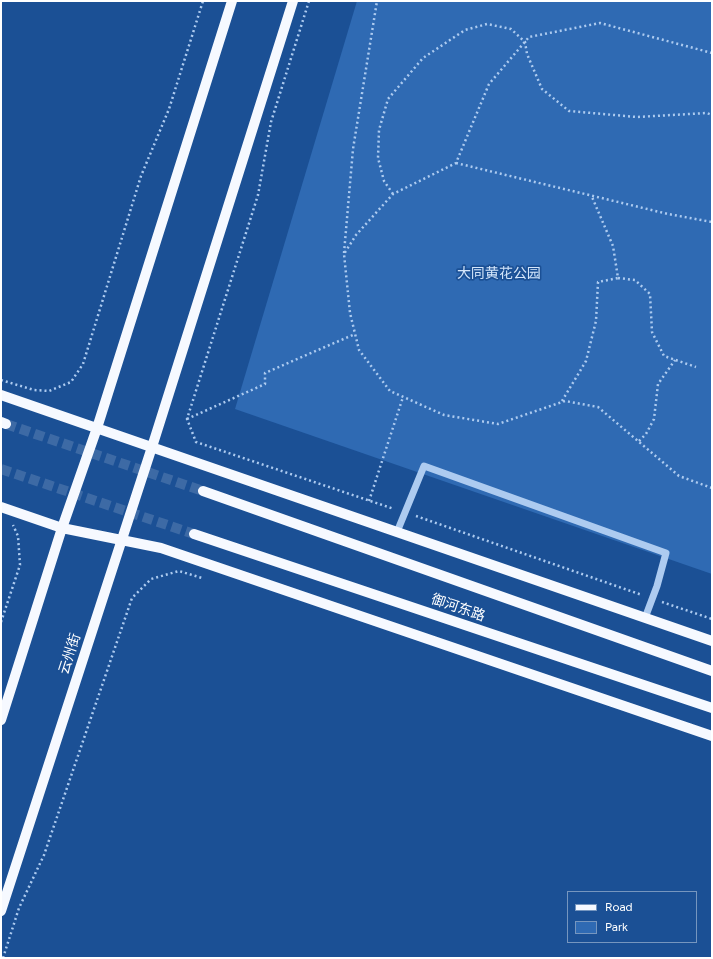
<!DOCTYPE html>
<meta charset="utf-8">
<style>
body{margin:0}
#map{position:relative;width:713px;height:959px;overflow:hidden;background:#1b5095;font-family:Figtree,sans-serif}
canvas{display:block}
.frame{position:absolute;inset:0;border:2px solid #fff;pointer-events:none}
.legend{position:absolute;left:567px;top:891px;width:130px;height:52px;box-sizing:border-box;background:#1b5095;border:1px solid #7696bf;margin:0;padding:5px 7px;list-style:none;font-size:12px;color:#fff}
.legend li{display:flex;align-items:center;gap:8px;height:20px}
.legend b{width:20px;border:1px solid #7696bf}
</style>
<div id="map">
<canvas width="713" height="959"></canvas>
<div class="frame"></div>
<ul class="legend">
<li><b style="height:5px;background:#f6f9ff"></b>Road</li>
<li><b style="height:11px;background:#2f6ab3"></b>Park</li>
</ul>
</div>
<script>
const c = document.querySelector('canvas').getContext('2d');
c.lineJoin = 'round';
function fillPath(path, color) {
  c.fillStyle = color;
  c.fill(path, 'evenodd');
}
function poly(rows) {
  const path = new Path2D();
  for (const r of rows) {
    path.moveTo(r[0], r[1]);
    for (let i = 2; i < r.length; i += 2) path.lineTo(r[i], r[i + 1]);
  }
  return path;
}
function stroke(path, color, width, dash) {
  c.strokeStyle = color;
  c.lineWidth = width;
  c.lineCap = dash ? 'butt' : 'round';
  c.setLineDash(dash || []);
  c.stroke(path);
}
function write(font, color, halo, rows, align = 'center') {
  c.font = font + ' Figtree,"Noto Sans SC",sans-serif';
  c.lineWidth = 3.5;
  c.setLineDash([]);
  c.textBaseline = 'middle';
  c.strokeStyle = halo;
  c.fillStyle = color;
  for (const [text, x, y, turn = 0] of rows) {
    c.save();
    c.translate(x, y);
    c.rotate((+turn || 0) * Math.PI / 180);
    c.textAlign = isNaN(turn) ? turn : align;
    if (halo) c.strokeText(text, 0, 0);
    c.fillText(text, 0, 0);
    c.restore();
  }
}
fillPath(poly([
 [357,1,712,1,712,574,235,409]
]), '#2f6ab3');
stroke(poly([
 [6,424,203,491],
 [1,469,194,534]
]), '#3d6aa5', 10, [10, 5]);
stroke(poly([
 [309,1,271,122,258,195,187,419,196,442,394,509],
 [712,53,600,23,529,37,489,84,456,163,393,194,356,235,344,254,350,313,359,350,390,391,444,415,498,424,565,401,598,407,679,476,712,488],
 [456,163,668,214,712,222],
 [393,194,384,181,378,158,379,130,388,99,423,58,465,30,487,24,511,29,525,42,527,54,542,89,569,111,637,117,707,113,712,115],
 [344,253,353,149,377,1],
 [618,278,635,280,650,294,652,332,664,356,696,367],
 [1,380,34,390,49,391,71,382,83,364,141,176,169,109,203,1],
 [562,401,586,361,596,321,598,282,618,278,613,246,592,197],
 [187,419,265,384,265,373,355,334],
 [639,441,646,434,654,419,658,384,675,360],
 [369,501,403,397],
 [416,516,642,595],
 [662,602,712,619],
 [1,622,20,565,18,536,13,525],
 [3,958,19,908,44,855,132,598,151,579,179,571,202,578]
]), '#adcbf0', 2.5, [2, 3]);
stroke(poly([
 [397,532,424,466,666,553,657,586,645,618]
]), '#adcbf0', 7);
stroke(poly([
 [1,395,712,641],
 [1,422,6,424],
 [203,491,712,671],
 [1,507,62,528,161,548,712,736],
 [194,534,712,708],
 [1,720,62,528,97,428,232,1],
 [1,911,152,447,293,1]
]), '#f6f9ff', 10);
write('14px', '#d4e6fb', '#1b5095', [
 ["大同黄花公园",499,274]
]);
write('14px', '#fff', '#1b5095', [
 ["御河东路",458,608,19],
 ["云州街",70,654,-72]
]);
</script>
